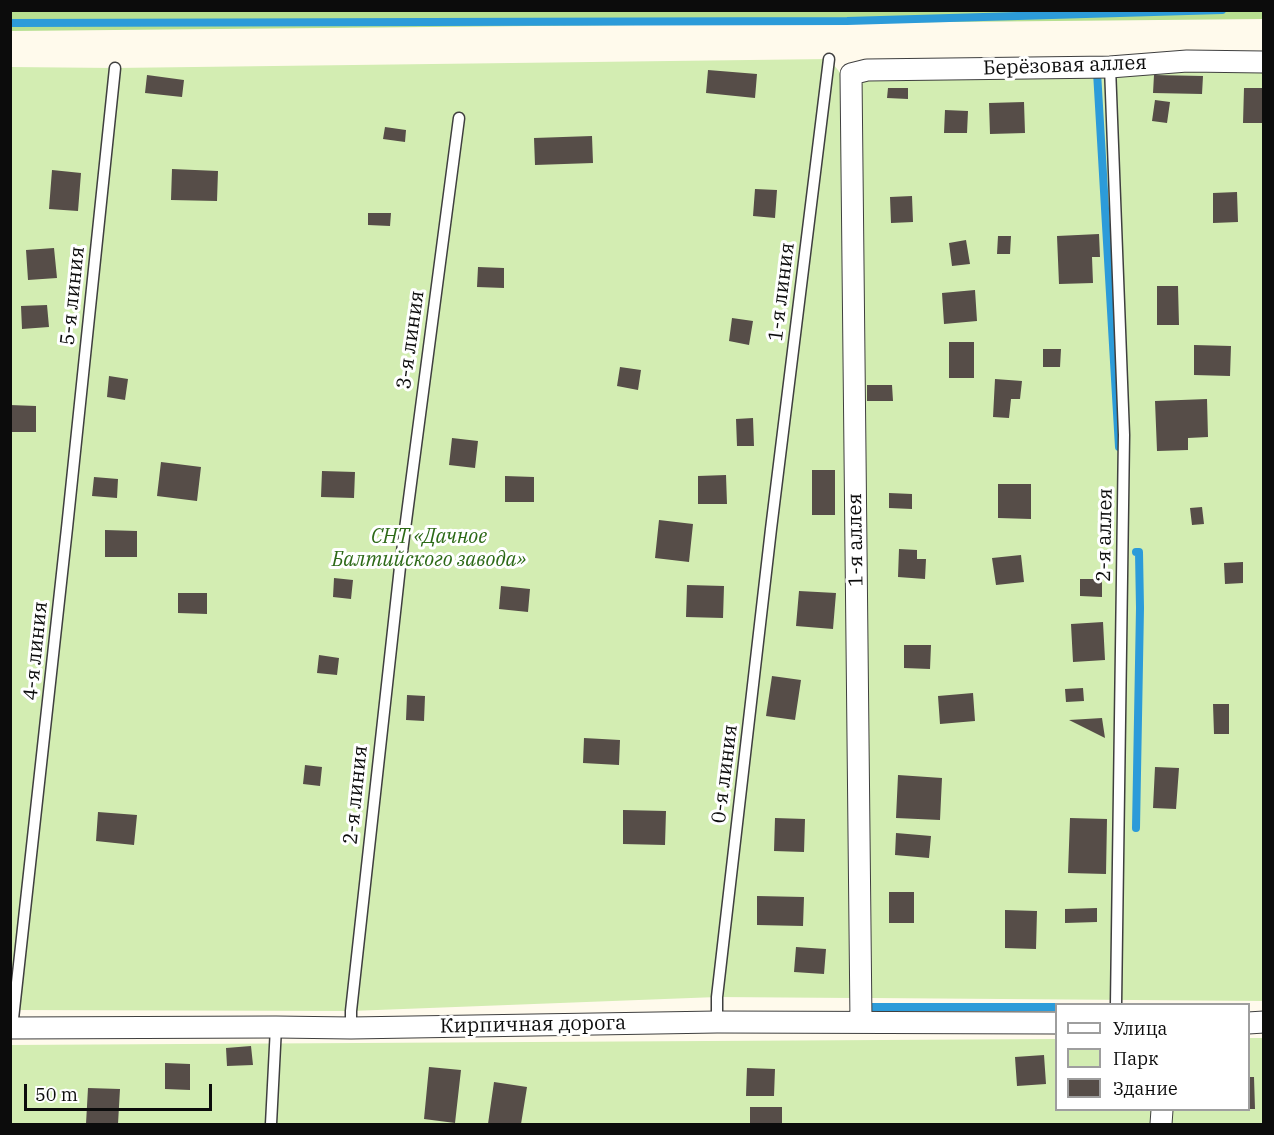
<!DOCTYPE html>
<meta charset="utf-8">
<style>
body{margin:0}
#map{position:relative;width:1274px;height:1135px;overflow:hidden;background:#fffaec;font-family:"IBM Plex Serif",serif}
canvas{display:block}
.frame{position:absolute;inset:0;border:12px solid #0c0c0c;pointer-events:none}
.legend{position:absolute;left:1055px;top:1003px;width:195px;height:108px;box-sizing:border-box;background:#fff;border:2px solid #9e9e9e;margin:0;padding:8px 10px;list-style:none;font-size:18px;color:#0c0c0c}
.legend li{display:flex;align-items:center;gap:12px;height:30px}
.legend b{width:30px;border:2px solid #9e9e9e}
.scale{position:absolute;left:24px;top:1084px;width:188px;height:27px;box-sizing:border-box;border:3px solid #0c0c0c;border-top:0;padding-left:8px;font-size:18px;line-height:21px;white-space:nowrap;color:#0c0c0c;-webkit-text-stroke:4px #fff;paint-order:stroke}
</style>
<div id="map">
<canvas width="1274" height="1135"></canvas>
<div class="frame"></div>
<ul class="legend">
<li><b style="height:8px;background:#fff"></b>Улица</li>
<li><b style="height:16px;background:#d3edb2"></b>Парк</li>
<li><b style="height:16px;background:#564d48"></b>Здание</li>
</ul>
<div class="scale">50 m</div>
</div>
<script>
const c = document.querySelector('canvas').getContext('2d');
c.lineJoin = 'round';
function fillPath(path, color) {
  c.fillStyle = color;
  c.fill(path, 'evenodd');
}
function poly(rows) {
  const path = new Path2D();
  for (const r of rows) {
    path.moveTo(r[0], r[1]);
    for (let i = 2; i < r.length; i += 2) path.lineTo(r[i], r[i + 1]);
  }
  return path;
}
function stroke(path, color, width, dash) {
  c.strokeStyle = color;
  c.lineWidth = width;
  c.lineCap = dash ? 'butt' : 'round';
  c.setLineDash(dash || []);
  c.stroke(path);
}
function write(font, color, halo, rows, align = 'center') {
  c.font = font + ' "IBM Plex Serif",serif';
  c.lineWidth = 6;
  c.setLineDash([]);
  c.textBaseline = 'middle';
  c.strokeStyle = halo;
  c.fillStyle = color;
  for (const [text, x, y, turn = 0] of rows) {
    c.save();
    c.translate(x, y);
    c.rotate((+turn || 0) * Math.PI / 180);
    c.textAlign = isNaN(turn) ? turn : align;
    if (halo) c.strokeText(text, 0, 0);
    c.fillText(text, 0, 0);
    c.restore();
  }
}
fillPath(poly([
 [829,59,842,75,853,998,717,997,351,1011,11,1010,11,67,115,68],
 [1189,72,1263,73,1263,1001,872,998,863,434,860,79,1110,76],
 [1249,1038,1263,1038,1263,1124,11,1124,10,1045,1056,1039,1056,1110,1248,1110]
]), '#d3edb2');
fillPath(poly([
 [1263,10,1263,19,10,31,11,10]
]), '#b7df90');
stroke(poly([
 [10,23,847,21,1222,10],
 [1097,72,1119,447],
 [1136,828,1140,608,1139,552,1136,552],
 [870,1007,1056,1007]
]), '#2c9bd9', 8);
fillPath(poly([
 [708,70,757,74,755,98,706,93],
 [147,75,184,80,182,97,145,93],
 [1154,75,1203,76,1202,94,1153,93],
 [888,88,908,88,908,99,887,98],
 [1244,88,1264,88,1264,123,1243,123],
 [1155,100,1170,102,1167,123,1152,121],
 [1024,102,1025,133,990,134,989,103],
 [945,110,968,111,967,133,944,133],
 [385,127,406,130,405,142,383,139],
 [592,136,593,163,535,165,534,138],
 [172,169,218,171,217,201,171,200],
 [52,170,81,173,78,211,49,209],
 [755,189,777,190,775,218,753,216],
 [1237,192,1238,222,1213,223,1213,193],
 [912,196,913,222,891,223,890,197],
 [368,213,391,213,390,226,368,225],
 [1099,234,1100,257,1092,257,1093,283,1059,284,1057,236],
 [998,236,1011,236,1010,254,997,254],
 [966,240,970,264,952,266,949,243],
 [54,248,57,278,28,280,26,250],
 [478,267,504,268,504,288,477,287],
 [1157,286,1178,286,1179,325,1157,325],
 [975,290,977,321,944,324,942,293],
 [47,305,49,327,22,329,21,306],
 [732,318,753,321,749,345,729,341],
 [949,342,974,342,974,378,949,378],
 [1194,345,1231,346,1230,376,1194,375],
 [1043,349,1061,349,1060,367,1043,367],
 [620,367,641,370,638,390,617,386],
 [109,376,128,379,125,400,107,397],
 [995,379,1022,381,1020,399,1011,399,1009,418,993,417],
 [867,385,892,385,893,401,867,401],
 [1207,399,1208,437,1188,438,1188,450,1157,451,1155,401],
 [10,405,36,406,36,432,10,432],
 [753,418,754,446,737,446,736,419],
 [452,438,478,441,475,468,449,465],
 [161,462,201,467,197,501,157,496],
 [812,470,835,470,835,515,812,515],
 [322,471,355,472,354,498,321,497],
 [726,475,727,504,698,504,698,476],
 [505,476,534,477,534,502,505,502],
 [94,477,118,479,117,498,92,496],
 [998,484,1031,484,1031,519,998,518],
 [889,493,912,494,912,509,889,508],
 [1202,507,1204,524,1192,525,1190,508],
 [659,520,693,524,689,562,655,558],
 [105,530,137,531,137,557,105,557],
 [899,549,917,550,917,559,926,559,925,579,898,577],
 [1021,555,1024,582,996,585,992,558],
 [1243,562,1243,583,1225,584,1224,563],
 [334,578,353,580,351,599,333,597],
 [1080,579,1102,579,1102,597,1080,596],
 [687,585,724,586,723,618,686,617],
 [501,586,530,589,528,612,499,609],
 [799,591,836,593,833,629,796,626],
 [178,593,207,593,207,614,178,613],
 [1103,622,1105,660,1073,662,1071,624],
 [904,645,931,645,930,669,904,668],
 [319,655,339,658,337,675,317,673],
 [772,676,801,680,795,720,766,716],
 [1083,688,1084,701,1066,702,1065,689],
 [973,693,975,721,940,724,938,696],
 [407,695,425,696,424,721,406,720],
 [1213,704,1229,704,1229,734,1214,734],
 [1102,718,1105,738,1069,720],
 [584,738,620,740,619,765,583,763],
 [305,765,322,767,320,786,303,784],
 [1155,767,1179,768,1176,809,1153,808],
 [898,775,942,778,940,820,896,818],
 [623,810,666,811,665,845,623,844],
 [98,812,137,815,134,845,96,841],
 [775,818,805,819,804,852,774,851],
 [1070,818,1107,819,1106,874,1068,873],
 [896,833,931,836,929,858,895,855],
 [889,892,914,892,914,923,889,923],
 [757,896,804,897,803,926,757,925],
 [1097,908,1097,922,1065,923,1065,909],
 [1005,910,1037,911,1036,949,1005,948],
 [796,947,826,949,824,974,794,972],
 [251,1046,253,1065,227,1066,226,1048],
 [1044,1055,1046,1084,1017,1086,1015,1057],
 [165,1063,190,1064,190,1090,165,1089],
 [429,1067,461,1070,455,1123,424,1119],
 [747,1068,775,1069,774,1096,746,1096],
 [1248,1077,1254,1077,1255,1109,1248,1109],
 [494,1082,527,1087,521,1124,488,1124],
 [88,1088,120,1089,118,1124,86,1124],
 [750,1107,782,1107,782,1124,750,1124]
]), '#564d48');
const lane = poly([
 [1110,67,1124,435,1116,1004],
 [717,1022,717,997,771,529,829,59],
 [12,1028,67,528,115,68],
 [351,1028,351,1011,400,567,459,118],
 [271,1124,276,1027]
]);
const street = poly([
 [861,1022,851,74,867,70,1110,67,1187,61,1264,62],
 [1248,1023,1264,1022],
 [10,1028,276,1027,351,1028,717,1022,1056,1023],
 [1161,1124,1162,1110]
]);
stroke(lane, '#3f3f3f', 13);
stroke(street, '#3f3f3f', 23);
stroke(lane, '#fff', 10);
stroke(street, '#fff', 21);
write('20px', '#0c0c0c', '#fff', [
 ["Берёзовая аллея",1065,66,-2],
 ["1-я линия",782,292,-83],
 ["5-я линия",73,296,-84],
 ["3-я линия",411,340,-82],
 ["2-я аллея",1105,535,-89],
 ["1-я аллея",856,540,-91],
 ["4-я линия",36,651,-84],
 ["0-я линия",725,774,-83],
 ["2-я линия",356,795,-84],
 ["Кирпичная дорога",533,1025,-1]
]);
write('italic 20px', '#2c6917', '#fff', [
 ["СНТ «Дачное",429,537],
 ["Балтийского завода»",429,560]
]);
</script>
